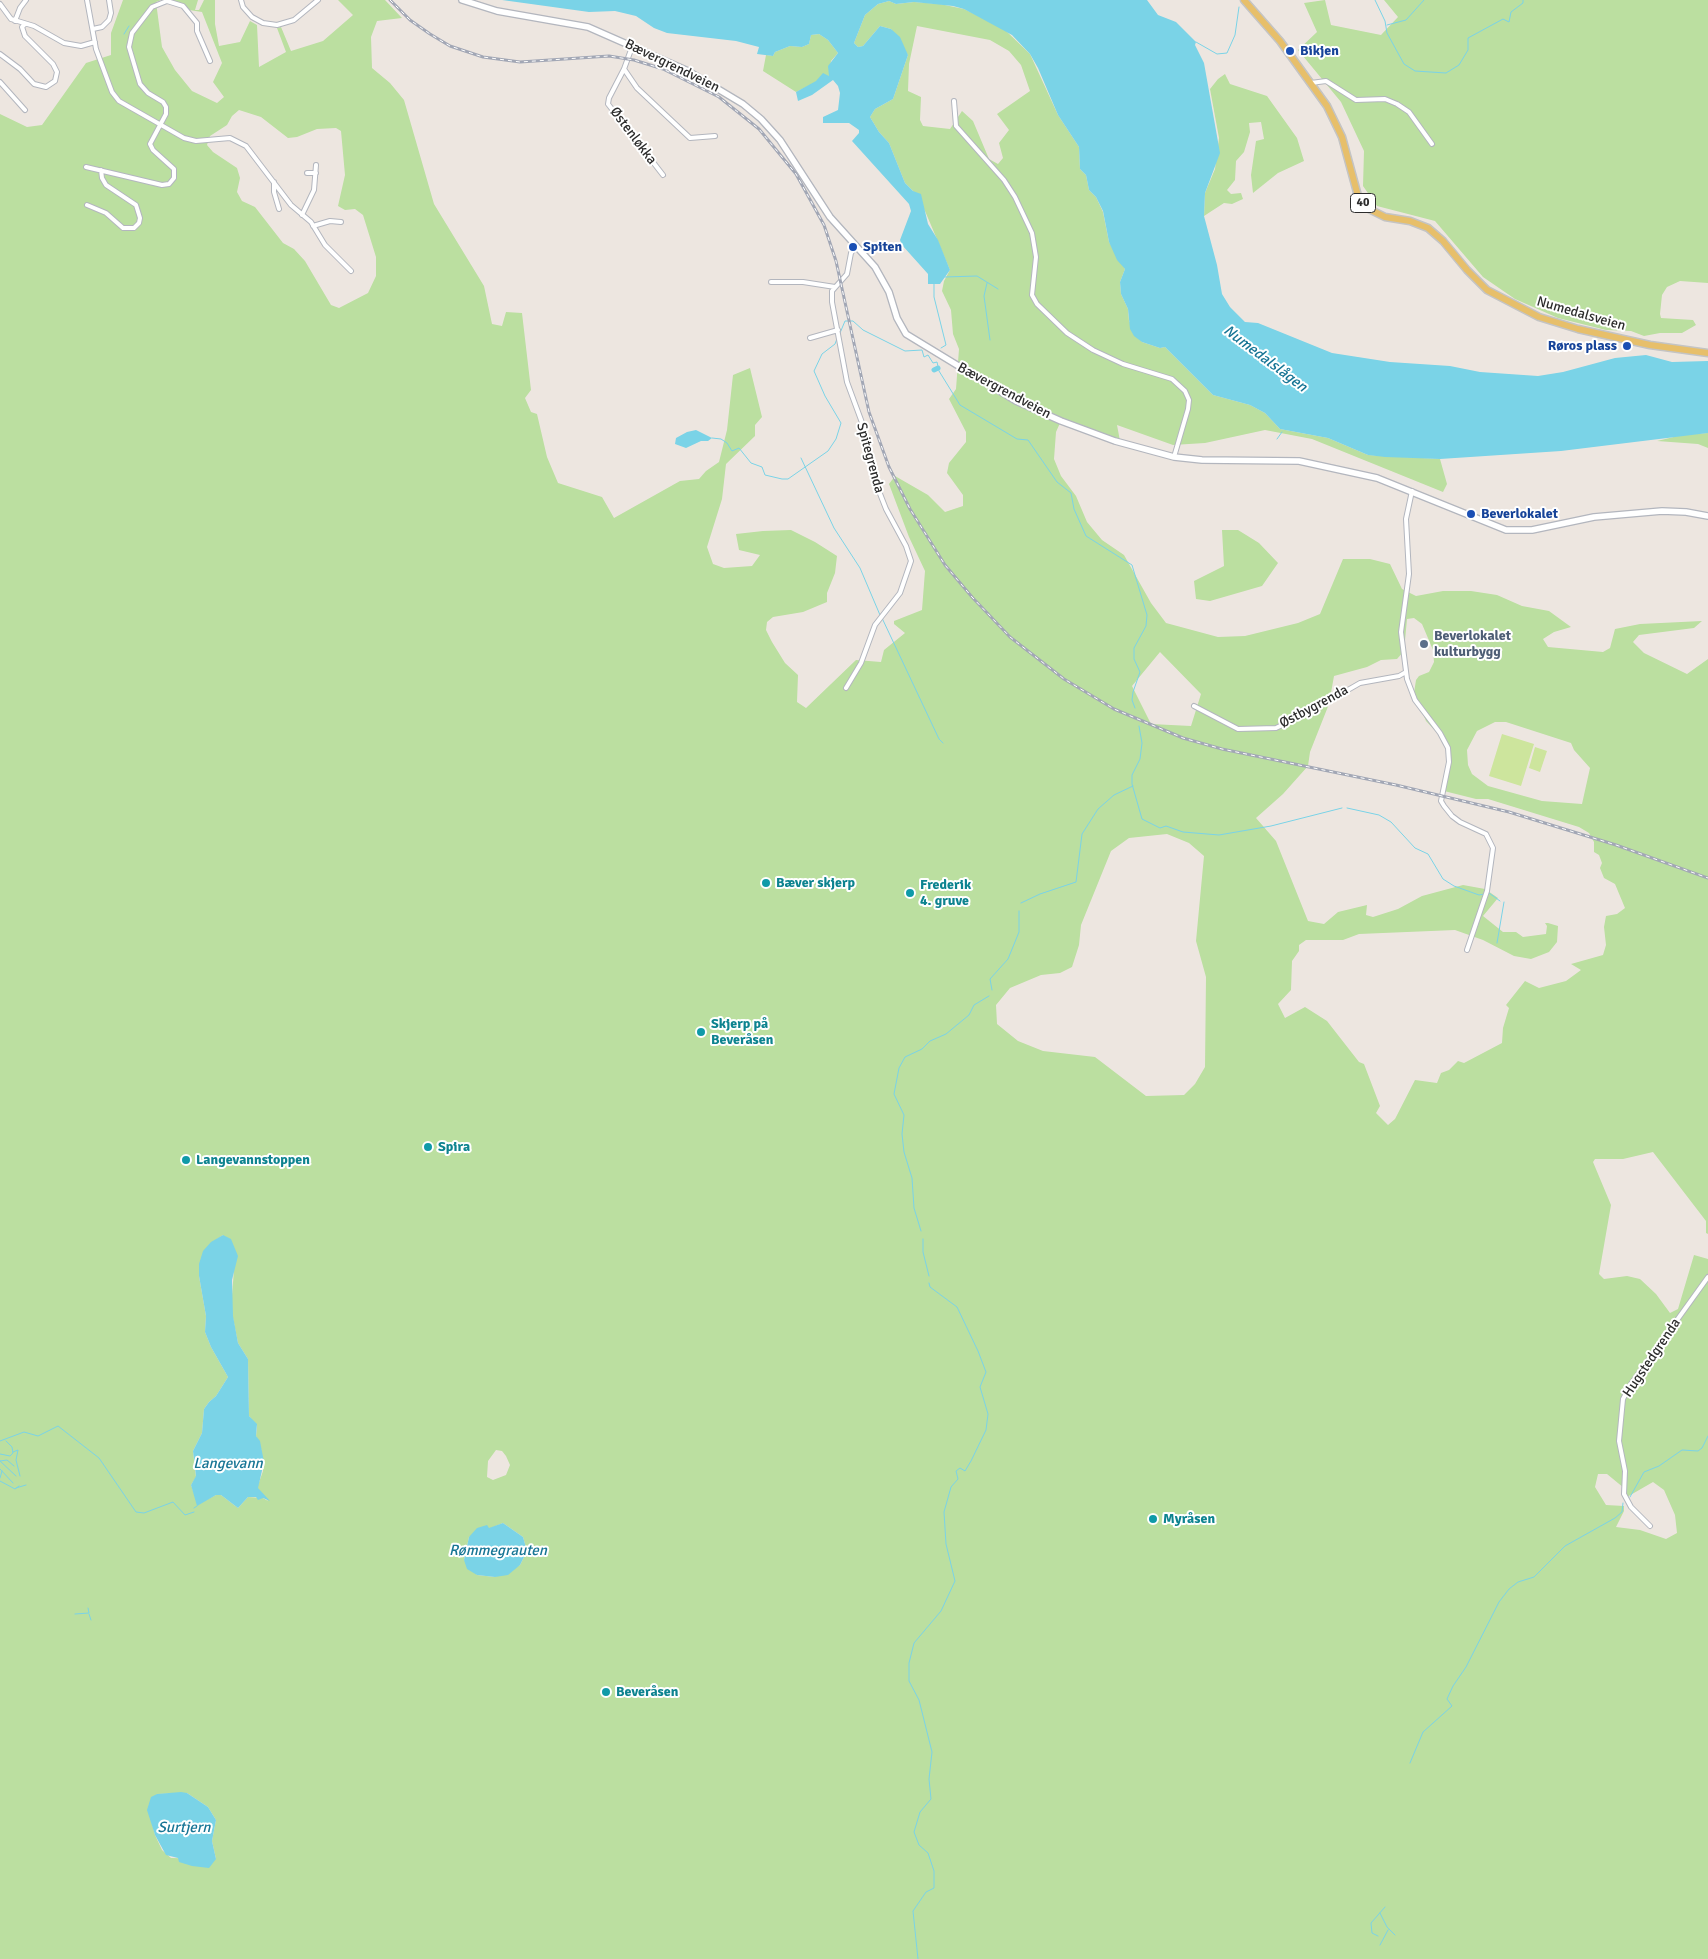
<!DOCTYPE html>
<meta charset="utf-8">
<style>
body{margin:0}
canvas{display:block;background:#ede6e0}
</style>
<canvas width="1708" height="1959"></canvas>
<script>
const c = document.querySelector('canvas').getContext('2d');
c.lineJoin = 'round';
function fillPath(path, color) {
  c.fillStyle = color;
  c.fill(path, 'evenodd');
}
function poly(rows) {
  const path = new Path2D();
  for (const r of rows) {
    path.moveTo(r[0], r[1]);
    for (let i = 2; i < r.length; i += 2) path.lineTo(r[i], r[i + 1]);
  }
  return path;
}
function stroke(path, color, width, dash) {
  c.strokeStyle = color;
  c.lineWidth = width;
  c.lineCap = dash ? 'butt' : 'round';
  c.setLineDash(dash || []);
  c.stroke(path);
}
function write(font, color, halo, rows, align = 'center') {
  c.font = font + ' Signika,sans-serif';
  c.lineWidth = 4;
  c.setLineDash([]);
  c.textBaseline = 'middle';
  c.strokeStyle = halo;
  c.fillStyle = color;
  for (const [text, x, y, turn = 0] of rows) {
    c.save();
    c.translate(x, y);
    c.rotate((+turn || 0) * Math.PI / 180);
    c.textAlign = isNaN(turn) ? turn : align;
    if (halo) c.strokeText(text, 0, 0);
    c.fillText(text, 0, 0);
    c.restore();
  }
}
fillPath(poly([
 [123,0,161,0,156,2,162,47,175,70,192,91,217,103,224,97,213,82,222,63,202,12,189,10,167,0,198,0,195,10,199,10,204,0,215,0,215,24,219,46,240,42,250,21,257,25,259,67,286,52,277,28,281,27,291,51,323,41,353,15,338,0,385,0,402,18,377,21,371,37,372,68,390,83,404,100,434,204,484,286,492,324,502,326,506,312,522,313,531,390,525,398,531,412,537,414,547,457,558,483,602,497,614,518,680,481,699,479,706,471,719,462,727,430,733,375,750,368,762,417,755,425,755,436,726,464,722,499,707,547,713,564,724,568,752,566,760,555,739,550,736,534,763,531,791,530,815,542,837,556,835,573,827,593,827,602,803,612,773,617,767,622,766,630,772,642,785,663,798,675,797,702,806,708,856,660,881,662,884,650,905,633,894,624,894,621,922,610,925,571,909,537,889,484,895,476,928,495,945,512,963,506,963,495,947,473,949,463,966,442,966,432,949,399,956,389,959,349,953,334,951,310,942,291,944,281,950,270,925,211,913,191,905,183,889,143,879,132,870,117,875,109,893,99,908,55,891,29,880,26,863,46,858,47,854,43,865,15,878,4,889,1,896,4,914,2,940,4,964,9,1003,28,1030,54,1058,115,1079,147,1080,169,1086,175,1089,190,1096,197,1103,212,1109,242,1125,269,1120,282,1121,294,1128,309,1129,321,1142,342,1160,348,1165,347,1213,395,1250,405,1265,413,1280,429,1328,438,1368,455,1440,459,1447,484,1443,492,1312,439,1265,430,1205,443,1173,445,1117,425,1120,441,1060,423,1056,432,1054,459,1061,476,1076,496,1087,522,1102,540,1124,555,1151,603,1166,623,1218,637,1245,636,1298,623,1320,614,1343,559,1370,559,1390,564,1402,589,1416,596,1443,591,1471,591,1497,595,1522,606,1549,611,1571,627,1554,632,1543,639,1548,647,1603,652,1610,648,1615,629,1640,624,1702,621,1694,628,1639,635,1633,642,1644,653,1687,674,1708,659,1708,1234,1706,1233,1706,1221,1653,1152,1623,1159,1595,1159,1593,1162,1611,1205,1599,1274,1604,1279,1627,1276,1640,1279,1656,1294,1670,1313,1678,1309,1694,1255,1708,1259,1708,1959,0,1959,0,114,27,127,42,125,86,63,111,55,111,33],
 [917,26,990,40,1009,51,1021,65,1030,91,997,114,1009,130,999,143,1003,158,998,164,989,159,973,121,962,111,950,129,923,126,920,120,921,97,908,91,909,64],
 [239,110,261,117,288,138,297,137,317,129,336,128,341,131,345,175,338,206,345,210,355,209,363,215,376,257,376,276,368,293,339,308,331,305,305,261,294,249,283,243,255,207,242,201,237,192,240,178,237,168,213,152,207,145,210,136,227,125,232,116],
 [1414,618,1422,624,1433,650,1434,662,1429,672,1419,676,1416,680,1414,693,1426,721,1444,740,1450,756,1444,791,1476,799,1488,799,1579,827,1589,833,1594,842,1594,852,1599,855,1602,863,1600,868,1604,878,1615,884,1625,908,1617,914,1606,916,1604,927,1606,945,1603,955,1571,964,1581,970,1566,981,1539,988,1525,981,1506,1005,1509,1008,1503,1028,1502,1043,1464,1063,1458,1061,1449,1070,1441,1073,1437,1083,1415,1080,1395,1119,1388,1125,1376,1113,1380,1106,1364,1064,1359,1062,1327,1021,1305,1007,1285,1018,1278,1004,1291,990,1292,961,1299,951,1299,945,1306,940,1343,940,1359,934,1455,930,1483,940,1514,956,1531,959,1549,952,1557,942,1558,926,1548,923,1545,923,1547,926,1546,934,1523,937,1516,932,1503,932,1483,916,1498,898,1485,889,1463,885,1422,896,1398,909,1373,917,1366,915,1367,905,1338,912,1324,924,1308,921,1276,841,1256,818,1283,794,1308,766,1310,752,1329,704,1334,676,1367,667,1381,660,1397,659,1404,651,1407,619],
 [1160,652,1201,694,1191,726,1151,724,1132,686],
 [1495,722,1506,722,1571,743,1574,750,1590,768,1582,804,1542,801,1488,786,1472,774,1468,765,1467,750,1477,731],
 [1167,834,1189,843,1204,856,1196,941,1206,977,1205,1067,1195,1084,1184,1095,1146,1096,1095,1057,1043,1051,1018,1041,997,1024,996,1005,1010,988,1041,975,1060,973,1072,967,1079,945,1081,925,1111,851,1129,838],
 [223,1235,234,1270,231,1308,238,1343,248,1359,249,1416,257,1426,256,1436,261,1448,263,1471,257,1488,268,1501,263,1498,248,1497,238,1508,221,1495,216,1495,198,1504,191,1485,196,1477,193,1451,202,1433,204,1409,209,1402,216,1396,228,1377,211,1347,205,1332,206,1316,199,1276,217,1239],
 [496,1450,502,1451,506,1456,510,1465,506,1475,493,1480,487,1477,488,1461],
 [1598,1474,1607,1474,1624,1488,1627,1497,1653,1482,1664,1490,1675,1515,1677,1533,1666,1539,1640,1530,1616,1527,1624,1511,1624,1506,1606,1505,1595,1487],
 [503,1523,523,1537,527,1551,520,1565,495,1577,477,1575,464,1560,469,1537],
 [187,1793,208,1807,216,1820,212,1841,216,1859,171,1858,162,1850,155,1835,150,1816,157,1794],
 [1325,0,1331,25,1381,35,1398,17,1384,0,1708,0,1708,283,1680,281,1667,287,1662,295,1660,314,1661,318,1693,320,1696,325,1682,333,1660,333,1644,336,1631,331,1606,330,1558,318,1515,299,1483,277,1435,221,1377,206,1363,186,1364,151,1341,102,1298,50,1317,32,1304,3],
 [819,34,828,40,838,53,831,61,829,76,796,92,763,71,766,55,773,56,775,52,790,46,802,47,809,44,811,35],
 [1225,74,1230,84,1267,96,1297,138,1304,161,1278,173,1253,193,1251,175,1256,141,1264,139,1261,122,1249,123,1250,132,1244,152,1236,161,1235,180,1227,190,1231,194,1241,193,1243,199,1232,204,1224,203,1204,216,1205,193,1215,169,1219,138,1210,89,1218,79],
 [1708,433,1708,448,1698,444,1657,441,1682,435],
 [1222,530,1238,530,1259,543,1278,563,1262,586,1210,601,1196,599,1194,581,1224,566]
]), '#bbdfa0');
fillPath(poly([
 [1502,734,1534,744,1521,786,1489,776],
 [1535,747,1547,751,1540,772,1529,768]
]), '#cde59d');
fillPath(poly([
 [502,0,1147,0,1158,15,1176,22,1196,42,1195,45,1204,63,1220,153,1205,193,1204,216,1217,265,1222,294,1230,307,1245,322,1258,323,1332,353,1390,362,1450,366,1480,372,1538,376,1563,372,1615,358,1646,355,1672,362,1708,361,1708,433,1561,451,1440,459,1385,457,1368,455,1328,438,1280,429,1265,413,1250,405,1213,395,1165,347,1160,348,1142,342,1134,336,1130,329,1128,309,1121,294,1120,282,1125,269,1117,260,1109,242,1103,211,1096,197,1089,190,1086,175,1080,169,1079,147,1058,115,1038,68,1030,54,1012,35,964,9,953,6,914,2,896,4,889,1,878,4,865,15,854,43,858,47,863,46,880,26,891,29,900,37,908,55,893,99,875,109,870,117,879,132,889,143,905,183,913,191,921,194,928,224,938,240,950,270,940,284,928,284,928,274,902,245,900,240,911,211,909,204,852,141,859,133,859,130,849,123,823,123,823,117,838,110,840,93,838,86,833,80,812,95,798,101,796,92,816,81,823,73,829,76,828,66,838,53,828,40,819,34,811,35,809,44,802,47,790,46,775,52,773,56,757,54,759,47,736,41,667,33,654,28,636,16,615,11,589,12],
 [696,430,712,438,708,441,701,441,686,448,675,444,676,438,687,432],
 [223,1235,231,1239,238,1256,232,1280,233,1316,238,1343,248,1359,249,1416,257,1424,256,1436,260,1441,264,1462,258,1488,270,1501,263,1498,258,1500,256,1497,248,1497,238,1508,221,1495,216,1495,197,1506,191,1485,196,1476,193,1451,202,1433,204,1409,209,1402,216,1396,228,1377,211,1347,205,1332,206,1316,199,1276,199,1264,203,1251,211,1242],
 [503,1523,523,1537,527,1551,520,1565,508,1575,495,1577,477,1575,467,1569,464,1560,469,1537,477,1528,487,1525,489,1528],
 [181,1792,187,1793,208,1807,216,1820,212,1841,216,1859,209,1868,192,1866,179,1862,178,1858,166,1855,155,1835,147,1810,151,1797,157,1794]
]), '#7ad3e7');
stroke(poly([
 [1375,0,1385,21,1387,33,1404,64,1415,71,1446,73,1459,65,1468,50,1468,38,1503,19,1509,22,1511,12,1523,3,1523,0],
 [1387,25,1406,20,1424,0],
 [124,34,129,26],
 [1196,42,1217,54,1227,53,1235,35,1239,7],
 [945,277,977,276,998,289],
 [987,283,984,296,990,340],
 [934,284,934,297,946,345,941,348],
 [840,333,845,321,853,321,863,330,905,351,922,350,924,357,928,355,933,363,937,362,939,371,960,405,1017,439,1028,440,1057,482,1071,493,1074,509,1086,536,1132,565,1147,615,1146,626,1134,648,1134,659,1140,672,1133,692,1132,700,1135,708],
 [712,438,721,439,727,443,732,451,739,448,751,463,762,467,765,475,782,479,788,479,828,451,836,439,841,423,825,396,814,371,822,354,835,344,838,336],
 [1277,439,1282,432],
 [801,458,834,528,860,568,880,615],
 [882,618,939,739,943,743],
 [1139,726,1142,743,1140,759,1132,775,1132,784,1142,819,1160,828,1166,826,1183,832,1219,835,1271,826,1342,808],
 [1347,808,1379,815,1391,822,1415,848,1428,854,1443,879,1454,886,1479,895,1485,894],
 [1489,893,1500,901],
 [1021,903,1040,894,1076,882,1082,834,1098,809,1114,795,1133,786],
 [1497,943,1504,902],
 [992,990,990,979,1008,959,1019,932,1019,911],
 [921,1231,914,1208,912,1178,904,1152,902,1134,904,1115,894,1094,899,1068,905,1057,922,1049,930,1041,946,1034,969,1015,974,1005,989,996],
 [923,1239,923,1252,929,1276],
 [0,1441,24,1432,38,1436,58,1426,99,1458,136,1512,144,1513,173,1502,185,1515,194,1512],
 [13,1452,18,1450,16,1460,20,1476],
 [0,1454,10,1456,13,1453,12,1447,6,1441],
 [0,1461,16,1476],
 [0,1461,7,1460,14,1466],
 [0,1469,13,1483],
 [0,1478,2,1471],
 [0,1481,15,1489,19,1486],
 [16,1488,26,1485],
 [1630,1497,1644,1472,1659,1466,1682,1450,1698,1451,1702,1448,1708,1436],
 [194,1508,197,1506],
 [75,1614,89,1613,88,1608],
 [89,1614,91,1620],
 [1410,1763,1423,1732,1452,1706,1447,1699,1453,1686,1466,1667,1499,1602,1509,1589,1518,1582,1534,1577,1565,1546,1615,1518,1622,1512,1623,1503],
 [1380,1913,1387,1927,1395,1935],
 [1378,1936,1372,1933,1371,1923,1385,1907],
 [1380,1945,1388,1930],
 [918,1959,913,1911,926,1892,934,1888,934,1871,928,1853,919,1845,914,1832,920,1812,931,1799,929,1779,932,1752,919,1700,909,1681,909,1663,914,1643,941,1611,955,1581,946,1544,944,1512,951,1487,958,1479,956,1471,960,1468,965,1471,971,1461,986,1430,988,1414,980,1387,986,1372,978,1351,957,1307,930,1287,929,1283]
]), '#7ad3e7', 1);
stroke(poly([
 [934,370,938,368]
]), '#7ad3e7', 5);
const street = poly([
 [87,0,96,49,112,92,119,101,184,138,196,141,230,138,246,146,291,205,311,222,325,245,351,271],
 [241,0,243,7,252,17,263,23,277,25,294,20,318,0],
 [0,4,11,19,34,26,64,43,81,46,95,42],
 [15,21,20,8,26,0],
 [93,29,102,27,109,20,111,13,109,0],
 [632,47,624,69,609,98,608,104,663,175],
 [0,54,20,69,34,84,46,87,55,81,57,72,53,64,25,36,22,27,25,24],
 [624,69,637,88,690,138,715,136],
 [0,82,25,110],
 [1311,83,1326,81,1356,100,1385,99,1397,104,1409,112,1432,144],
 [954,101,956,126,1004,180,1015,197,1032,233,1036,257,1032,295,1037,304,1067,333,1093,350,1123,364,1172,379,1185,391,1189,400,1188,409,1174,457],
 [86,167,162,185,169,184,174,178,174,169,153,150,150,144,166,114,166,107,163,102,148,93,140,84,129,47,132,33,152,7,167,1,183,6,197,23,197,31,210,61],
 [307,173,316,173],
 [274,182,274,192,279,209],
 [87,205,106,213,123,228,134,228,139,223,140,218,136,205,106,185,102,178,101,170],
 [302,215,314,190,316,165],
 [313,226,330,221,341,222],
 [771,282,803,282,835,287],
 [810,338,838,330],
 [1412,491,1406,519,1409,574,1401,632,1407,679,1415,700,1440,733,1448,748,1449,762,1441,801,1444,806,1452,816,1460,822,1486,834,1493,848,1487,891,1467,950],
 [846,688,861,663,875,625,900,593,911,561,906,546,886,509,875,481,864,428,847,382,832,302,832,291,847,274,851,253,856,246],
 [1194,706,1238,729,1276,728,1313,710,1360,683,1399,676,1406,672],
 [1650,1526,1631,1507,1624,1494,1625,1471,1619,1441,1623,1399,1631,1384,1708,1277]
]);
const secondary = poly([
 [462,0,497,11,588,27,688,71,743,104,761,119,780,140,830,217,875,267,889,292,897,318,906,334,1016,401,1061,421,1115,441,1174,457,1202,460,1299,461,1377,478,1506,530,1532,530,1594,517,1662,511,1686,512,1708,516]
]);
const primary = poly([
 [1244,0,1280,41,1327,106,1342,137,1358,196,1369,209,1385,217,1410,221,1428,228,1443,241,1467,270,1487,290,1539,317,1578,329,1650,345,1708,353]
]);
stroke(street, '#b3b6be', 6);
stroke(secondary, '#b3b6be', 8);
stroke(primary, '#c4c4c4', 9);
stroke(street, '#fff', 4);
stroke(secondary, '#fff', 5.5);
stroke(primary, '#e7bf6a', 6);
const rail = poly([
 [390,0,410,20,430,34,450,46,483,57,520,62,609,56,634,60,663,69,719,97,759,129,796,174,824,225,836,261,869,412,889,467,910,509,945,565,972,597,1010,637,1064,679,1114,709,1183,738,1222,749,1396,785,1509,812,1616,845,1708,878]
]);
stroke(rail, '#a2a7b5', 3);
stroke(rail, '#fff', 1, [4]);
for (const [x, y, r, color] of [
 [1290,51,5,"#1a4fb4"],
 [853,247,5,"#1a4fb4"],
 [1627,346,5,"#1a4fb4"],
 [1471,514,5,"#1a4fb4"],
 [1424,644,5,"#5c6f8a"],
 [766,883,5,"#0f9aa8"],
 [910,893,5,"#0f9aa8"],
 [701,1032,5,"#0f9aa8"],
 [428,1147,5,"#0f9aa8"],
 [186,1160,5,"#0f9aa8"],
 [1153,1519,5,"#0f9aa8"],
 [606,1692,5,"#0f9aa8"]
]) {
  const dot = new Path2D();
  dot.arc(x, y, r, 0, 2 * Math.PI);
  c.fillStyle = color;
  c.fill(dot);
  stroke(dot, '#fff', 2);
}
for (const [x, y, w] of [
 [1363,203,25]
]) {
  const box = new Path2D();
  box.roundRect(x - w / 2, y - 9.5, w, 19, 4);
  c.fillStyle = '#fff';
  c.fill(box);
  stroke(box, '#2c2c2c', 1);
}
write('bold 12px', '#2c2c2c', null, [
 ["40",1363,203]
]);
write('bold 14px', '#164399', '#fff', [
 ["Bikjen",1300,51],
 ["Spiten",863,247],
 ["Røros plass",1617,346,"right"],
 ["Beverlokalet",1481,514]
], 'left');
write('14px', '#2c2c2c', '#fff', [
 ["Bævergrendveien",672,66,26],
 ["Østenløkka",633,136,53],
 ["Numedalsveien",1581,314,16],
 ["Bævergrendveien",1004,391,28],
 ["Spitegrenda",870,458,75],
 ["Østbygrenda",1314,707,-28],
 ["Hugstedgrenda",1652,1358,-56]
]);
write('bold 14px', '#4e5e75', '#fff', [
 ["Beverlokalet",1434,636],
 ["kulturbygg",1434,652]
], 'left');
write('bold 14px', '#0d838f', '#fff', [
 ["Bæver skjerp",776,883],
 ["Frederik",920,885],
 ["4. gruve",920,901],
 ["Skjerp på",711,1024],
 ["Beveråsen",711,1040],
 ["Spira",438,1147],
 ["Langevannstoppen",196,1160],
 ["Myråsen",1163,1519],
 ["Beveråsen",616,1692]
], 'left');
write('italic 15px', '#177595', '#fff', [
 ["Numedalslågen",1265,359,37],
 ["Langevann",228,1464],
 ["Rømmegrauten",498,1551],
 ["Surtjern",184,1828]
]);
</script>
